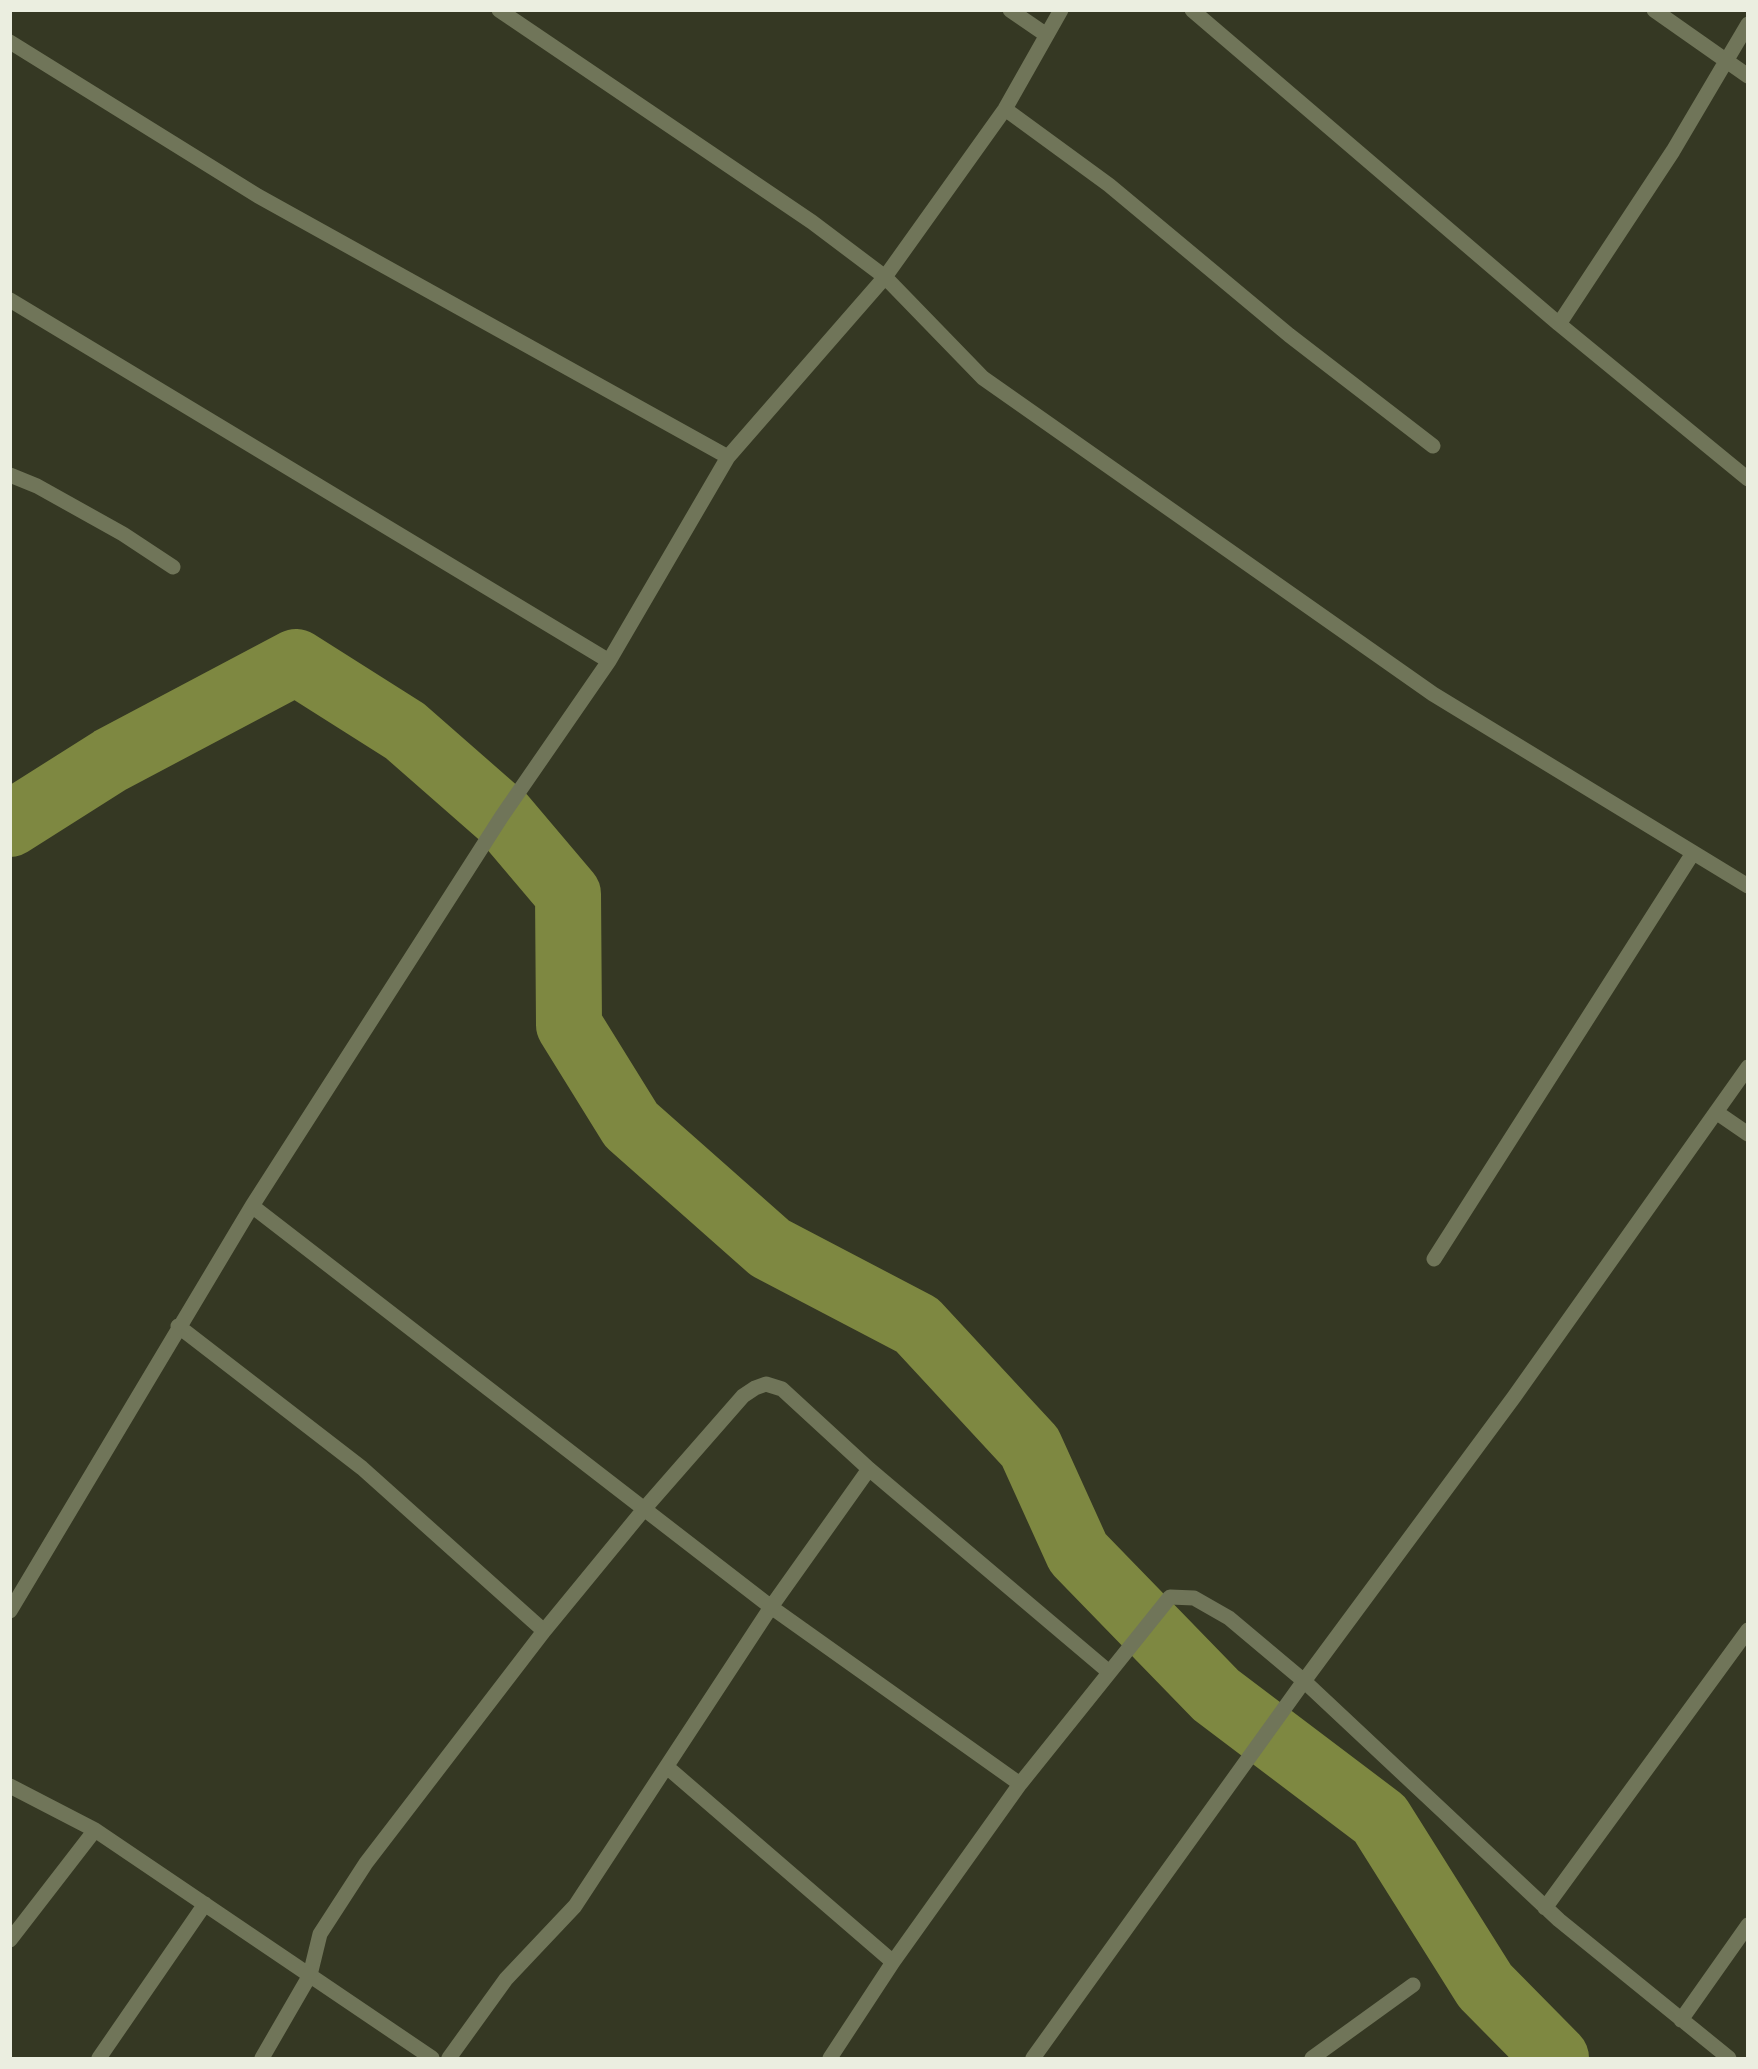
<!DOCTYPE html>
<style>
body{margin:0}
#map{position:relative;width:1758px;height:2069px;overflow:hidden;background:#353823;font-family:Literata,serif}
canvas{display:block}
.frame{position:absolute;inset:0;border:12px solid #ebeee0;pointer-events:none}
</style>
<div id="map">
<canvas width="1758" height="2069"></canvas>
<div class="frame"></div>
</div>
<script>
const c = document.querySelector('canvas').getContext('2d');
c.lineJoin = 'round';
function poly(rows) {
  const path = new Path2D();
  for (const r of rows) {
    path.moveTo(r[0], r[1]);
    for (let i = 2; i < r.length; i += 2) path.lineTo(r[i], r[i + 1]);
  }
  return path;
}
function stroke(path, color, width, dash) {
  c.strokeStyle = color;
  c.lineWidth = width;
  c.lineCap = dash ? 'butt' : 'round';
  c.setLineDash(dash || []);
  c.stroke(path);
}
stroke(poly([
 [10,824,111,760,296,662,405,731,502,816,568,894,569,1025,631,1125,770,1248,917,1325,1030,1447,1078,1553,1216,1695,1380,1819,1485,1986,1556,2058]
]), '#7e8841', 66);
stroke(poly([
 [499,10,812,222,885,277,983,378,1433,694,1748,886],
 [1010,10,1045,34],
 [1192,10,1559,324],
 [1654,10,1748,76],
 [1748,24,1673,151,1559,324,1748,479],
 [10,42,258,196,728,457],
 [1005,109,1109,185,1289,335,1433,446],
 [10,300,609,661],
 [10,475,37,486,123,534,173,567],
 [1716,1112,1748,1134],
 [252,1206,771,1607,1020,1784],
 [1434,1259,1693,853],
 [178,1326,362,1468,544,1631],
 [10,1611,252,1206,502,816,609,661,728,457,885,277,1005,109,1061,10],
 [667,1767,893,1962],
 [10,1786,95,1830,432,2058],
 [1545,1908,1748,1630],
 [10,1940,95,1830],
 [1681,2020,1748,1925],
 [99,2058,205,1904],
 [262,2058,310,1975,320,1934,366,1863,544,1631,645,1508,743,1396,755,1388,766,1384,782,1389,869,1469,1109,1672],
 [449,2058,506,1979,575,1906,771,1607,869,1469],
 [830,2058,893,1962,1020,1784,1170,1597,1194,1598,1229,1618,1304,1681,1559,1920,1729,2058],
 [1033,2058,1304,1681,1514,1397,1748,1067],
 [1312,2058,1413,1985]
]), '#707559', 15);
</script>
